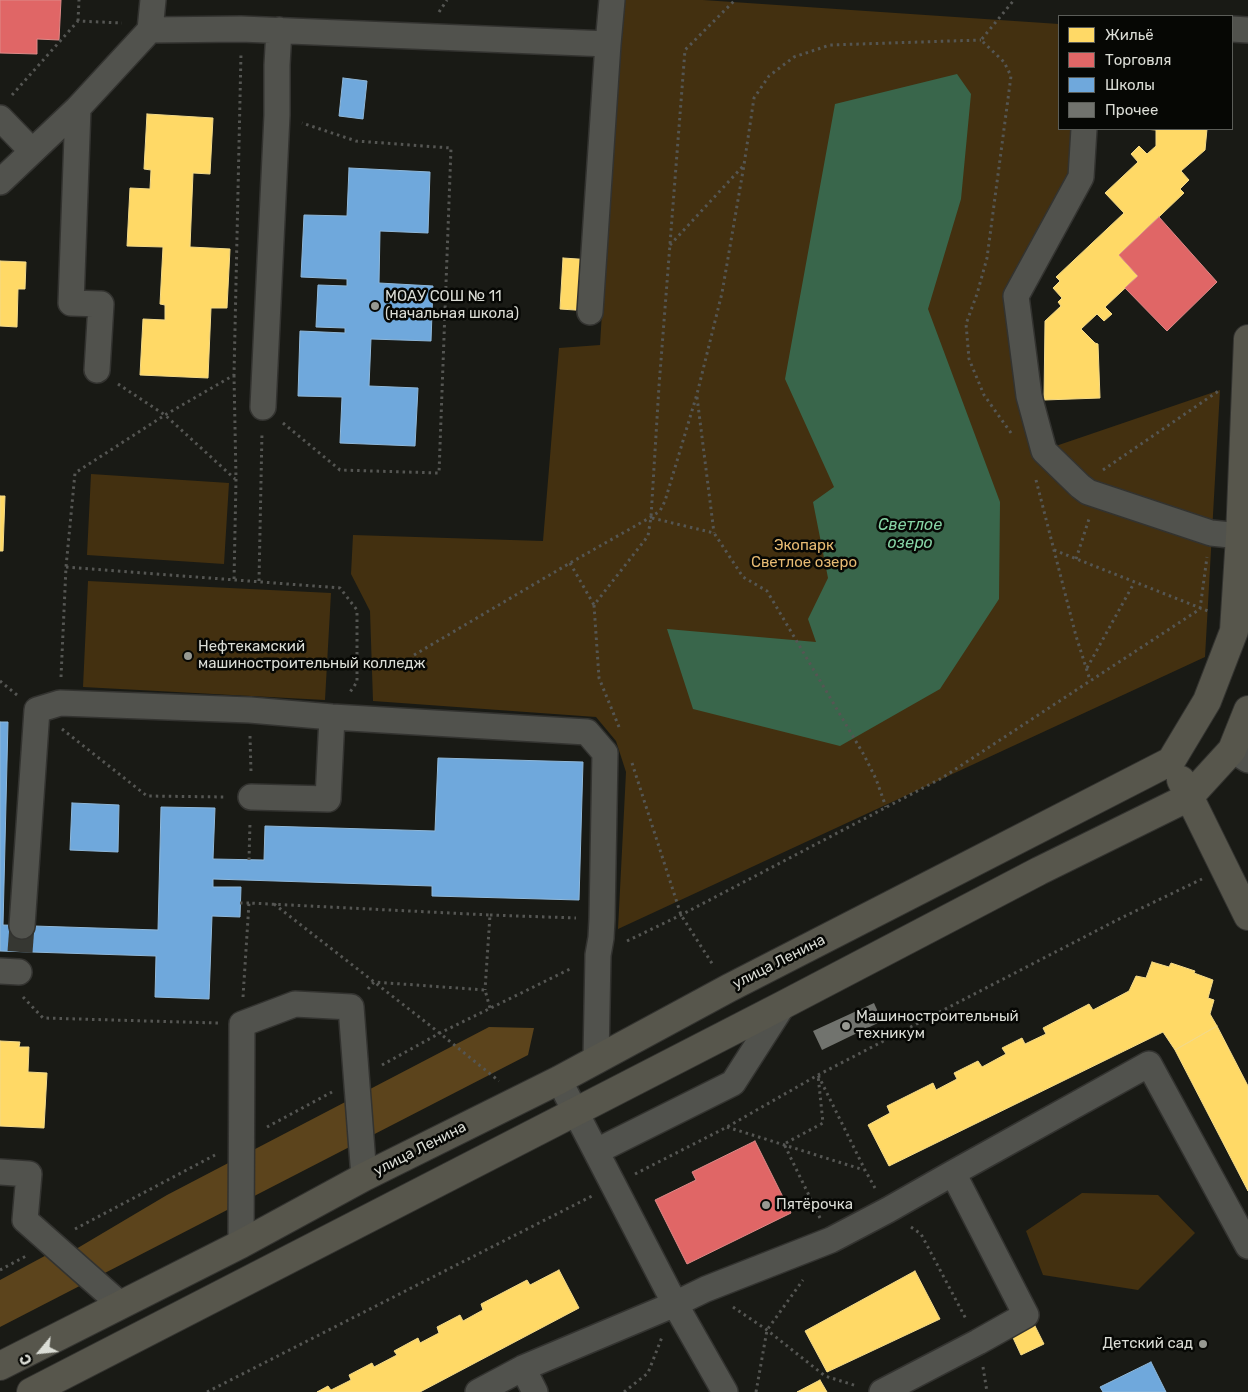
<!DOCTYPE html>
<meta charset="utf-8">
<style>
body{margin:0}
#map{position:relative;width:1248px;height:1392px;overflow:hidden;background:#191a15;font-family:Rubik,sans-serif}
canvas{display:block}
.legend{position:absolute;left:1058px;top:15px;width:175px;height:115px;box-sizing:border-box;background:#060704;border:1px solid #5b5d58;margin:0;padding:6px 9px;list-style:none;font-size:15px;color:#dbddd6}
.legend li{display:flex;align-items:center;gap:10px;height:25px}
.legend b{width:25px;border:1px solid #5b5d58}
.north{position:absolute;left:15px;top:1327px;width:50px;height:50px;-webkit-text-stroke:4px #060704;paint-order:stroke;rotate:242deg;font-size:14px;font-weight:700;line-height:20px;text-align:center;color:#dbddd6}
.north::after{content:'';display:block;margin:auto;width:18px;height:22px;background:#dbddd6;clip-path:polygon(50% 0,100% 100%,50% 72%,0 100%)}
</style>
<div id="map">
<canvas width="1248" height="1392"></canvas>
<ul class="legend">
<li><b style="height:14px;background:#ffd966"></b>Жильё</li>
<li><b style="height:14px;background:#e06666"></b>Торговля</li>
<li><b style="height:14px;background:#6fa8dc"></b>Школы</li>
<li><b style="height:14px;background:#71736e"></b>Прочее</li>
</ul>
<div class="north">С</div>
</div>
<script>
const c = document.querySelector('canvas').getContext('2d');
c.lineJoin = 'round';
function fillPath(path, color) {
  c.fillStyle = color;
  c.fill(path, 'evenodd');
}
function poly(rows) {
  const path = new Path2D();
  for (const r of rows) {
    path.moveTo(r[0], r[1]);
    for (let i = 2; i < r.length; i += 2) path.lineTo(r[i], r[i + 1]);
  }
  return path;
}
function stroke(path, color, width, dash) {
  c.strokeStyle = color;
  c.lineWidth = width;
  c.lineCap = dash ? 'butt' : 'round';
  c.setLineDash(dash || []);
  c.stroke(path);
}
function write(font, color, halo, rows, align = 'center') {
  c.font = font + ' Rubik,sans-serif';
  c.lineWidth = 5;
  c.setLineDash([]);
  c.textBaseline = 'middle';
  c.strokeStyle = halo;
  c.fillStyle = color;
  for (const [text, x, y, turn = 0] of rows) {
    c.save();
    c.translate(x, y);
    c.rotate((+turn || 0) * Math.PI / 180);
    c.textAlign = isNaN(turn) ? turn : align;
    if (halo) c.strokeText(text, 0, 0);
    c.fillText(text, 0, 0);
    c.restore();
  }
}
fillPath(poly([
 [621,0,703,0,1059,24,1059,129,1084,129,1081,177,1016,296,1044,450,1220,390,1205,657,618,929,626,772,616,741,596,717,373,701,370,611,351,574,353,535,543,541,559,348,600,345],
 [91,474,229,483,224,564,87,555],
 [88,581,331,593,325,700,83,687],
 [1082,1193,1158,1195,1195,1233,1138,1290,1043,1275,1026,1231]
]), '#433010');
fillPath(poly([
 [489,1027,534,1028,528,1055,0,1327,0,1280,67,1244,76,1249,167,1195]
]), '#5c441c');
fillPath(poly([
 [957,74,971,94,961,199,928,309,1000,502,999,599,940,689,840,746,693,709,667,629,816,642,808,619,828,578,813,502,834,487,785,379,835,104]
]), '#39664b');
const homes = poly([
 [147,114,213,118,210,174,193,173,190,247,230,249,227,308,211,308,208,378,140,375,143,319,165,320,165,305,160,304,163,247,127,246,130,188,150,189,151,170,144,169,147,114],
 [1144,129,1207,129,1205,150,1181,171,1189,180,1180,189,1184,193,1119,255,1138,276,1105,307,1112,314,1104,321,1097,314,1081,329,1095,343,1098,344,1100,398,1044,400,1045,321,1061,306,1058,302,1062,298,1053,288,1060,281,1056,277,1124,213,1105,193,1138,162,1131,154,1139,146,1147,154,1156,146,1156,130,1144,129],
 [563,258,593,260,590,311,560,309,563,258],
 [0,261,26,262,25,289,18,289,17,327,0,326,0,261],
 [0,496,5,496,3,551,0,551,0,496],
 [1152,962,1169,967,1171,963,1195,971,1194,973,1213,980,1208,998,1214,1000,1210,1014,1217,1026,1175,1050,1163,1032,889,1166,868,1125,890,1113,887,1106,933,1083,936,1090,957,1079,954,1073,978,1061,982,1067,1006,1054,1002,1048,1022,1038,1025,1044,1046,1034,1043,1028,1089,1004,1093,1010,1129,991,1136,976,1146,978,1152,962],
 [1217,1026,1248,1086,1248,1191,1175,1050,1217,1026],
 [0,1041,20,1042,19,1047,29,1047,28,1072,47,1073,44,1128,0,1126,0,1041],
 [559,1270,579,1308,420,1392,317,1392,328,1386,331,1390,351,1380,349,1375,372,1363,374,1367,397,1355,394,1351,418,1338,420,1343,439,1333,437,1327,460,1315,463,1321,483,1310,481,1304,527,1280,530,1285,559,1270],
 [915,1271,940,1319,827,1372,805,1331,915,1271],
 [1024,1304,1044,1344,1021,1355,1002,1314,1024,1304],
 [820,1380,827,1392,797,1392,820,1380]
]);
fillPath(homes, '#ffd966');
stroke(homes, '#f4da88', 1);
const shops = poly([
 [0,0,61,0,59,40,37,39,37,54,0,53,0,0],
 [1159,217,1217,282,1167,331,1125,288,1138,276,1119,255,1159,217],
 [755,1141,791,1213,687,1264,655,1200,696,1180,692,1172,755,1141]
]);
fillPath(shops, '#e06666');
stroke(shops, '#de8a88', 1);
const schools = poly([
 [343,78,367,81,363,119,339,116,343,78],
 [349,168,430,172,428,233,380,231,379,283,433,286,431,341,371,339,369,386,418,388,415,446,340,443,342,397,298,396,300,331,345,333,345,328,316,327,318,285,347,286,347,279,301,277,304,215,347,216,349,168],
 [0,722,8,722,3,925,158,930,161,807,215,808,213,859,264,860,265,826,435,831,438,758,583,762,579,900,432,896,432,886,213,879,213,887,241,887,240,917,212,916,209,999,155,997,156,956,0,951,0,722],
 [72,803,119,805,118,852,70,850,72,803],
 [1151,1362,1166,1392,1103,1392,1100,1387,1151,1362]
]);
fillPath(schools, '#6fa8dc');
stroke(schools, '#8fb8da', 1);
fillPath(poly([
 [874,1003,882,1021,822,1050,813,1031]
]), '#71736e');
stroke(poly([
 [20,952,22,926]
]), '#363732', 25, [25, 12]);
const minor = poly([
 [1232,29,1248,30],
 [150,30,241,29,608,44,590,312],
 [608,44,612,0],
 [78,108,71,303,101,304,97,370],
 [0,118,32,151],
 [1084,129,1081,177,1016,296,1029,396,1044,451,1080,486,1088,492,1211,533,1240,536],
 [0,182,78,108,150,30,153,0],
 [263,407,277,115,277,65,279,30],
 [1232,750,1248,760],
 [251,797,328,799,332,717],
 [22,926,37,710,60,703,250,710,332,717,587,732,605,753,602,919,601,938,598,955,596,1059],
 [0,971,19,972],
 [597,1151,733,1083,783,1005],
 [0,1172,29,1174,25,1220,121,1305],
 [241,1244,242,1024,295,1004,351,1007,364,1177],
 [523,1368,535,1392],
 [478,1392,523,1368,675,1304,559,1080],
 [725,1392,675,1304,706,1289,831,1240,888,1210,953,1173,1149,1064,1248,1246],
 [882,1392,978,1342,1026,1315,953,1173]
]);
const major = poly([
 [1181,780,1248,916],
 [0,1366,241,1244,364,1177,559,1080,729,988,1171,761,1207,701,1234,631,1240,536,1248,339],
 [31,1392,783,1005,1039,871,1189,797,1232,750,1248,710]
]);
stroke(minor, '#333330', 28);
stroke(major, '#333330', 30);
stroke(poly([
 [439,12,447,0],
 [78,21,79,0],
 [12,95,78,21,122,23],
 [670,245,744,165,754,98,769,76,794,57,830,45,981,40],
 [234,375,236,479,234,581],
 [118,384,165,415,235,479],
 [697,397,714,533],
 [283,423,340,470,439,473,451,148,356,141,302,123],
 [1011,433,984,395,969,359,966,324,977,294,987,258,1011,76,1004,62,981,40,1014,0],
 [1103,470,1220,390],
 [1036,480,1076,636,1090,680],
 [652,518,714,533,743,577,767,591,864,755,876,779,886,807],
 [1054,550,1208,611],
 [1076,559,1089,519],
 [570,563,594,605],
 [66,567,340,588,357,610,357,682,350,692],
 [259,581,262,432],
 [414,655,570,563,651,517,660,511,665,501,697,394,722,293,744,165],
 [1087,668,1134,583],
 [61,677,66,567,75,473,165,415,234,375,241,53],
 [0,681,17,695],
 [619,727,599,678,594,605,648,536,651,517,659,386,685,50,735,0],
 [62,729,147,796,225,797],
 [250,736,251,772],
 [632,763,681,915,713,965],
 [249,860,250,823],
 [240,903,249,903],
 [274,904,432,1027,499,1081],
 [490,915,576,918],
 [627,941,681,915,942,778,1200,609,1207,557],
 [368,989,374,982,485,990,490,1008],
 [23,997,43,1018,218,1023],
 [243,997,249,903,490,915,485,990],
 [382,1065,440,1033,572,968],
 [267,1127,332,1092],
 [727,1127,864,1170],
 [635,1174,727,1127,818,1075,1121,918,1202,879],
 [820,1218,784,1144,823,1123,818,1075,865,1170,875,1188],
 [911,1227,921,1234,966,1319],
 [75,1229,215,1155],
 [0,1270,28,1255],
 [733,1307,767,1330,825,1376,857,1386],
 [983,1367,987,1392],
 [207,1392,592,1196],
 [624,1392,648,1373,662,1337],
 [756,1392,767,1330,803,1280]
]), '#555653', 3, [2.5, 4]);
stroke(minor, '#51524d', 25);
stroke(major, '#57564c', 28);
for (const [x, y, r, color] of [
 [375,306,5,"#979992"],
 [188,656,5,"#979992"],
 [846,1026,5,"#979992"],
 [766,1205,5,"#979992"],
 [1203,1344,5,"#979992"]
]) {
  const dot = new Path2D();
  dot.arc(x, y, r, 0, 2 * Math.PI);
  c.fillStyle = color;
  c.fill(dot);
  stroke(dot, '#060704', 2);
}
write('15px', '#dbddd6', '#060704', [
 ["МОАУ СОШ № 11",385,297],
 ["(начальная школа)",385,314],
 ["Нефтекамский",198,647],
 ["машиностроительный колледж",198,664],
 ["Машиностроительный",856,1017],
 ["техникум",856,1034],
 ["Пятёрочка",776,1205],
 ["Детский сад",1193,1344,"right"]
], 'left');
write('15px', '#e6ba73', '#060704', [
 ["Экопарк",804,546],
 ["Светлое озеро",804,563]
]);
write('15px', '#dbddd6', '#060704', [
 ["улица Ленина",779,962,-27],
 ["улица Ленина",420,1149,-27]
]);
write('italic 16px', '#86d4a5', '#060704', [
 ["Светлое",910,525],
 ["озеро",910,543]
]);
</script>
